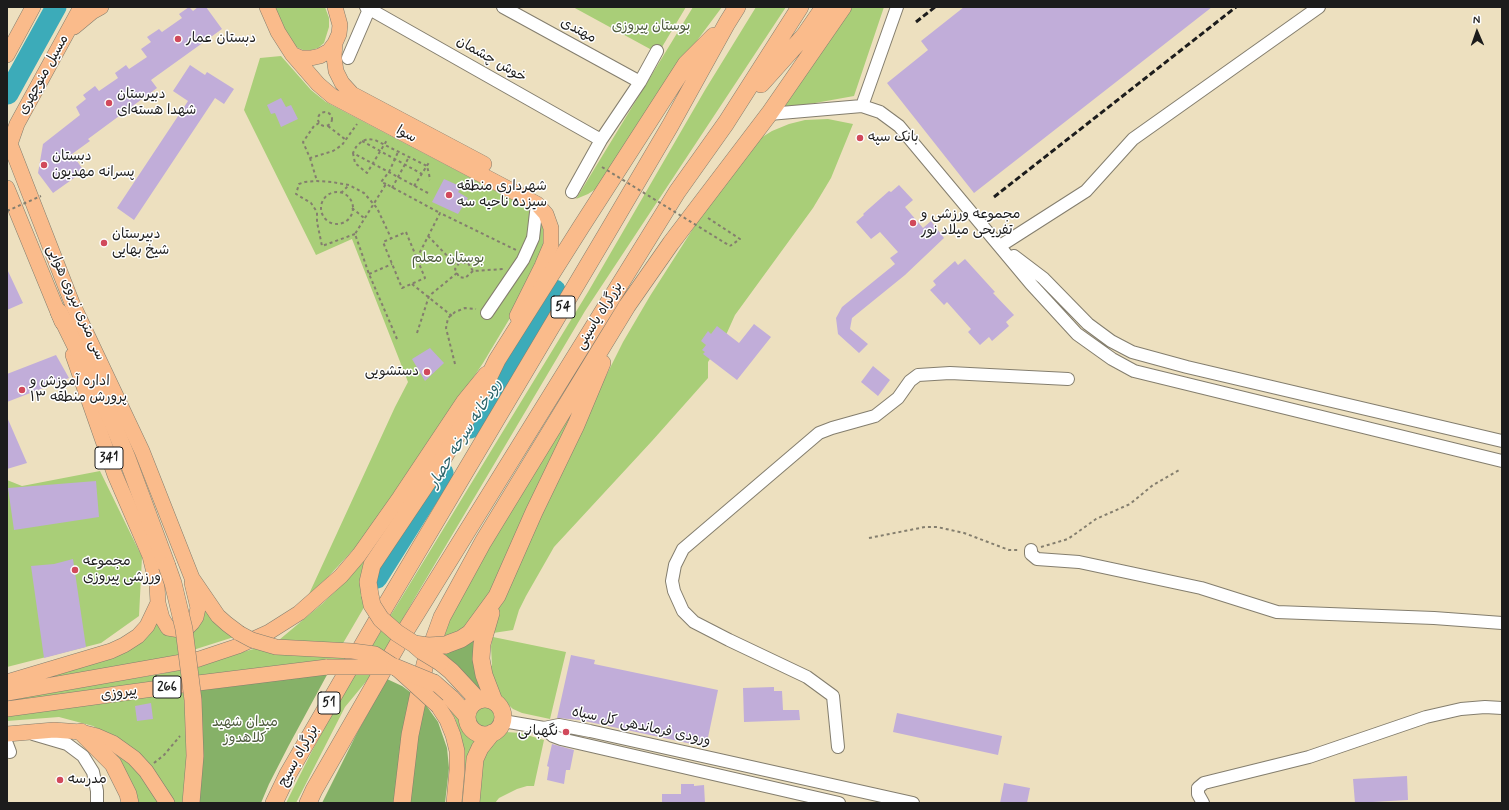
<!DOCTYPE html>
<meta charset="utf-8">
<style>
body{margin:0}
#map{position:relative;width:1509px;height:810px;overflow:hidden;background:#ede0bf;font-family:Mynerve,sans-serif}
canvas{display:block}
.frame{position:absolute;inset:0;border:8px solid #1c1c1c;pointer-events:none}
.north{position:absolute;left:1457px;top:12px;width:40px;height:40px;-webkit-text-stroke:3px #fff;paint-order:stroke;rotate:358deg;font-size:11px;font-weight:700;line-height:16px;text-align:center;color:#1c1c1c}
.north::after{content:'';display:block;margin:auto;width:14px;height:18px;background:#1c1c1c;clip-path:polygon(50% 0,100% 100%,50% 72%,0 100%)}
</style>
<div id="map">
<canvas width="1509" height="810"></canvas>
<div class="frame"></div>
<div class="north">N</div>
</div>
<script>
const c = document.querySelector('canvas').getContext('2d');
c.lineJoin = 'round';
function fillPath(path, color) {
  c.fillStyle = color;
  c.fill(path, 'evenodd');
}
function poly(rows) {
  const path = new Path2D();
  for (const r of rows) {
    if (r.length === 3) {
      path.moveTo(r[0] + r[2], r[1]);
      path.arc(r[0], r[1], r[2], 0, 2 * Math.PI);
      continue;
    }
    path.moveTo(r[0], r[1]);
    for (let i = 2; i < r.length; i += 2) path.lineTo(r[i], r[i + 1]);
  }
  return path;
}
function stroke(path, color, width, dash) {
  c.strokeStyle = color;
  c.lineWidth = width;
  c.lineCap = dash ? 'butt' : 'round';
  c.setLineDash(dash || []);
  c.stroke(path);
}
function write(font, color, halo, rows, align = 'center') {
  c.font = font + ' Mynerve,"Playpen Sans Arabic",sans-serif';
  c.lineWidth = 3;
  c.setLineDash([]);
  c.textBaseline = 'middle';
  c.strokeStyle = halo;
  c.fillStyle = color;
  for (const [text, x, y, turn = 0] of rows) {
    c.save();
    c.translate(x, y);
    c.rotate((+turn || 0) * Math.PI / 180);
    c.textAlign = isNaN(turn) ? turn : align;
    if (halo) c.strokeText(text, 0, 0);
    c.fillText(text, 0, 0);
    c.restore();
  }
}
fillPath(poly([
 [272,7,325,7,329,18,329,27,324,43,318,48,311,50,303,50,294,46],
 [573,7,686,7,662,47,650,49],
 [693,7,722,7,690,50,602,185,588,194,576,199],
 [756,7,786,7,585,311,413,601,369,678,345,707,296,803,286,803,310,755,337,704,363,660,196,678,194,666,257,648,364,659,588,292,705,90],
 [851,7,884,7,854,96,776,110],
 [281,56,311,90,326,102,532,210,539,214,548,235,525,293,483,363,451,411,363,539,328,577,309,594,395,407,408,382,352,239,316,255,244,110,260,58],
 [828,119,853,124,831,178,813,208,735,315,726,335,708,362,708,378,652,441,554,547,526,596,519,610,513,630,493,633,496,614,520,556,576,436,623,342,650,296,698,221,759,139,772,131,789,124,805,120],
 [593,377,474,624,441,642,449,621,474,573],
 [100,471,142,557,139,616,101,643,7,667,7,480,22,486],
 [378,539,365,566,366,604,342,645,279,640,322,604,340,587,353,572],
 [198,595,213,620,221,628,234,637,193,650,190,632],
 [154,621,180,635,183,655,7,686,114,654],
 [493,637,566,652,550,719,522,713,513,709,503,700,496,692,488,664,492,666,491,646],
 [185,668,186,679,7,702,7,698,161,674],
 [188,691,186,803,173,803,118,740,93,726,59,717,7,721,7,713],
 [445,702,459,713,462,724,466,732,478,739,466,803,462,803,465,770,464,750,461,736,455,718],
 [485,715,12],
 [506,732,520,733,544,740,534,786,527,786,517,789,499,798,495,803,475,803,480,757,499,734],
 [110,750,128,763,138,773,159,803,135,803]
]), '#a9ce78');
fillPath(poly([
 [478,629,487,692,474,694,431,652],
 [328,673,289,745,269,784,261,803,196,803,197,689],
 [387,679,402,686,414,695,397,803,322,803,358,731],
 [423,701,438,722,447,748,449,768,445,803,408,803]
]), '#86b168');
stroke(poly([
 [8,94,56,7],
 [470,428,555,290],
 [377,578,443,473]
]), '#3cabb9', 21);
fillPath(poly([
 [189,7,193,11,198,7,206,7,222,29,151,80,157,88,88,139,90,141,72,154,84,171,53,193,38,173,43,144,80,115,76,107,86,99,83,95,95,86,99,91,118,78,115,73,126,65,129,69,147,57,141,49,151,42,147,37,159,29,162,32,182,18,179,14],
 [964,7,1212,7,974,193,887,83,928,50,921,41],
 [190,65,205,75,207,72,234,89,224,104,215,98,134,220,117,208,188,101,173,91],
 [281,98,286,107,291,105,298,119,281,127,275,113,271,114,267,105],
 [444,179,462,187,458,192,468,198,458,214,432,202],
 [899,185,913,200,905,207,923,228,931,221,944,238,905,275,852,318,850,329,868,344,859,353,838,334,836,318,842,307,895,264,890,258,898,252,880,232,871,239,856,222,864,215,863,214,889,191,891,192],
 [965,259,995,292,993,293,1014,315,1006,322,1009,326,992,341,989,337,980,345,968,332,971,329,947,302,944,305,930,290,936,285,933,281,955,261,958,265],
 [7,269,23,303,7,310],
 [754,324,771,337,737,380,703,354,705,352,702,350,706,345,701,341,708,331,711,334,717,326,739,343],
 [430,348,444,363,425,381,412,359],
 [56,355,69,378,7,402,7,374],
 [873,366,890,380,878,396,861,382],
 [7,417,27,463,7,469],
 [96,481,99,517,14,530,8,488],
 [73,559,86,647,44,658,31,566,54,564],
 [571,655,595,660,594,664,718,690,706,747,580,720,557,718],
 [774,687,774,691,782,691,783,710,799,710,800,720,744,722,743,688],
 [151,703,153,719,137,721,135,706],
 [897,713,1002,736,998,755,893,732],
 [552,744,574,750,570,770,566,770,564,784,547,780,549,767,547,766],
 [1407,776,1408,800,1355,803,1353,779],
 [1004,783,1030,788,1027,803,1000,803],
 [681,784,694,784,694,786,704,785,705,803,662,803,662,794,681,794]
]), '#c1add9');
const minor = poly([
 [366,7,601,140],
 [503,7,640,82],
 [348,58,370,7],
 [862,106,897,7],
 [769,114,862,106,880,112,899,126,1031,284,1077,334,1112,359,1134,371,1502,461],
 [572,192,601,140,640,82,657,51],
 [1000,246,1086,191,1133,139,1319,7],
 [1014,256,1043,278,1088,324,1111,341,1132,352,1187,367,1502,441],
 [487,313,523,260,533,238,537,204],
 [1031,550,1031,554,1037,559,1079,562,1201,588,1277,612,1434,618,1502,623],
 [503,721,544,728,559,725,590,731,913,803],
 [544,728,553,736,561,739,839,803],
 [33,734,67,744,83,756,93,772,97,791,97,803],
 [7,744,10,752],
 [838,747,833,696,807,677,729,640,694,622,683,611,674,591,672,581,675,565,683,549,819,433,832,428,875,416,898,398,910,381,918,375,950,373,1068,379],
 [1203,803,1198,794,1198,788,1204,783,1309,757,1426,717,1461,709,1485,707,1502,708]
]);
const major = poly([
 [267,7,278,32,292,54,301,58,311,58,320,56,329,51,335,43,339,34,340,25,335,7],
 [74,27,92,12,101,7],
 [335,43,334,57,336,71,342,83,352,94,484,164],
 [292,54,318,84,332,96,537,204,546,214,551,228,551,245,542,266,517,316],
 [7,55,33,7],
 [7,136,72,303,142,451,192,578,218,616,227,624,239,633],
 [10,144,17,124,81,7],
 [7,188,62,322],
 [73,355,115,475,150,556,157,585,158,603,162,618,168,628,180,630,188,627,192,623,196,617,198,608,192,583],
 [7,682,111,651,124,645,138,636,147,626,158,603],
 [7,693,199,659,238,646,269,632,299,613,341,576,359,555,400,497,464,401,486,374],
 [438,706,447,720,453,735,457,751,457,770,454,803],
 [7,709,182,685,327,667],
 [7,734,54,730,81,732,97,736,113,743,134,758,146,771,167,803]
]);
const highway = poly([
 [761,84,804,36,824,7],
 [59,312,110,416,127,458,167,566],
 [370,595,368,582,372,565,441,462,478,399,497,360,581,227,686,64,714,36],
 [491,613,482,644,481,659,484,675,494,701],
 [445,645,461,639,470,633,497,596,534,512,576,425,602,363],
 [440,662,451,671,478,700],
 [434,683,451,698,467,716],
 [485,717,18],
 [81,732,113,764,128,794,130,803],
 [274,803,288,774,386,605,607,233,670,126,727,23,737,7],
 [308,803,314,790,406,630,677,192,726,123,800,7],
 [402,803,410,735,425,664,442,617,483,542,627,306,671,243,769,114,843,7],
 [471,803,475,759,480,748,492,733]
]);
stroke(minor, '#847e6e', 14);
stroke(major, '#847e6e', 16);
stroke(highway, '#847e6e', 18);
stroke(poly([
 [325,119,7],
 [319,123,314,126,303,142,310,158,333,151,342,145,357,124],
 [328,126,346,140],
 [362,141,422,174],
 [353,153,355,163,367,173,387,140],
 [310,158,317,181],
 [386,184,381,182,389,172,398,152],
 [414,186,430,161],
 [392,188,409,157],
 [337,208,16],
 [341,193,349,185],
 [428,193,353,153,356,147,362,141,368,139,375,140,427,166,429,174,430,180],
 [352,208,364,218],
 [708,218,740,239,730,246],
 [406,232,425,278,402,288,383,242,406,232],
 [355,234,322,246,317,222,317,212,311,203,296,194,299,184,305,182,317,181,332,182,349,185,364,193,377,208,391,238],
 [428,236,457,266],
 [417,258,440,213,516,250],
 [473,271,465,278,459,277,455,269,459,263,468,263,473,271,504,269],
 [369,274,392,264],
 [412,284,452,316],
 [417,333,429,296,457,273],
 [397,339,369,274,355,234,386,184,440,213],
 [455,364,446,328,448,318,455,312,465,308,476,309],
 [869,538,925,527,937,527,964,533,1009,550,1019,550],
 [1041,547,1068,539,1096,519,1130,504,1153,485,1181,469],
 [154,763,164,755,180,736]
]), '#847e6e', 2, [3, 3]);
stroke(minor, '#fff', 12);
stroke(major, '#fabb8b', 15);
stroke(highway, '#fabb8b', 17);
stroke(poly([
 [916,22,935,7],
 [994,197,1236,7]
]), '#1c1c1c', 3, [6, 3]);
const majorBridge = poly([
 [239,633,252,640,276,647,352,651,375,654,395,667,438,706],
 [327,667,394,667]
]);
const highwayBridge = poly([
 [167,566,173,583,184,629,193,700,195,756,191,803],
 [370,595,372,605,381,619,397,633,414,644,428,646,445,645],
 [414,644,422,651,440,662],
 [395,667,434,683]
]);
stroke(majorBridge, '#847e6e', 16, []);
stroke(highwayBridge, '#847e6e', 18, []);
stroke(poly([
 [602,167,730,246],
 [7,211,41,196]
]), '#847e6e', 2, [3, 3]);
stroke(majorBridge, '#fabb8b', 15);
stroke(highwayBridge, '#fabb8b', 17);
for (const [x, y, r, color] of [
 [178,39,4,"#d1495b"],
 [109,103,4,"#d1495b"],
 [860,138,4,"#d1495b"],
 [44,165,4,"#d1495b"],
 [449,195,4,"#d1495b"],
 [913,223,4,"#d1495b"],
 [104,243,4,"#d1495b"],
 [427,372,4,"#d1495b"],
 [22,390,4,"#d1495b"],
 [75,570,4,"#d1495b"],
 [566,732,4,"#d1495b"],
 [60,780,4,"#d1495b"]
]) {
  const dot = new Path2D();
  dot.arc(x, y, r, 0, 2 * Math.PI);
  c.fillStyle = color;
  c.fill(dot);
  stroke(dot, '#fff', 1.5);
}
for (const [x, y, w] of [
 [563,307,24],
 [109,458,28],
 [167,687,28],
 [329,703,22]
]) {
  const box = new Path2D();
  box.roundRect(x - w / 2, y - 11, w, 22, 3);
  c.fillStyle = '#fff';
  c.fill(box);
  stroke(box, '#1c1c1c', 1);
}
write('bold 13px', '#1c1c1c', null, [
 ["54",563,307],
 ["341",109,458],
 ["266",167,687],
 ["51",329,703]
]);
write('14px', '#4d5a3c', '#fff', [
 ["بوستان پیروزی",651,27],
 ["بوستان معلم",448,259],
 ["میدان شهید",245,723],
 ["کلاهدوز",245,739]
]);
write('14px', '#1c1c1c', '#fff', [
 ["مهتدی",578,31,28],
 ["خوش چشمان",491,60,30],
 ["مسیل منوچهری",44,75,-61],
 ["سوا",406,135,28],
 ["سی متری نیروی هوایی",75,303,66],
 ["بزرگراه یاسینی",600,316,-58],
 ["پیروزی",119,694,-8],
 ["ورودی فرماندهی کل سپاه",641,727,12],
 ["بزرگراه بسیج",299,756,-61]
]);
write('14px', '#1c1c1c', '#fff', [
 ["دبستان عمار",186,39],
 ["دبیرستان",117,95],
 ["شهدا هسته‌ای",117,111],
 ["بانک سپه",868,138],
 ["دبستان",52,157],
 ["پسرانه مهدیون",52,173],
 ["شهرداری منطقه",457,187],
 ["سیزده ناحیه سه",457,203],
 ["مجموعه ورزشی و",921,215],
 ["تفریحی میلاد نور",921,231],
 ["دبیرستان",112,235],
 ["شیخ بهایی",112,251],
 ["دستشویی",419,372,"right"],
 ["اداره آموزش و",30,382],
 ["پرورش منطقه ۱۳",30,398],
 ["مجموعه",83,562],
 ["ورزشی پیروزی",83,578],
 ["نگهبانی",558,732,"right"],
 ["مدرسه",68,780]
], 'left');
write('italic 15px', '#2c646a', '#fff', [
 ["رودخانه سرخه حصار",466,434,-58]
]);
</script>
